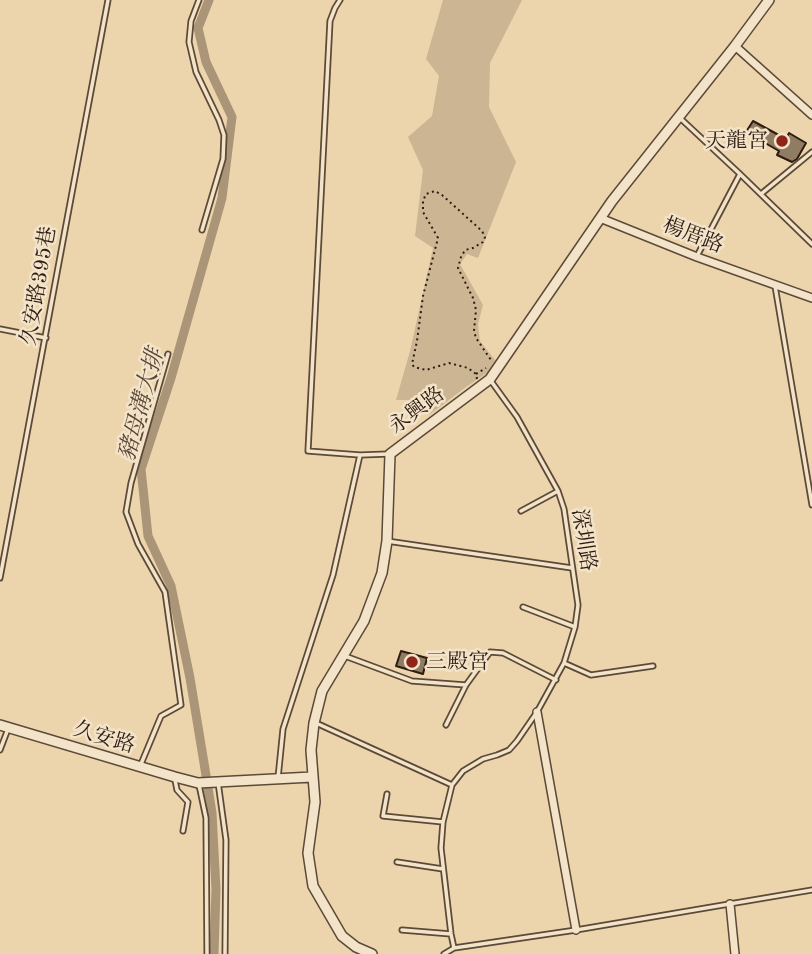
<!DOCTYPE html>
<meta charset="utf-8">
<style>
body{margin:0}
canvas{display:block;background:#ecd4ac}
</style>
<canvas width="812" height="954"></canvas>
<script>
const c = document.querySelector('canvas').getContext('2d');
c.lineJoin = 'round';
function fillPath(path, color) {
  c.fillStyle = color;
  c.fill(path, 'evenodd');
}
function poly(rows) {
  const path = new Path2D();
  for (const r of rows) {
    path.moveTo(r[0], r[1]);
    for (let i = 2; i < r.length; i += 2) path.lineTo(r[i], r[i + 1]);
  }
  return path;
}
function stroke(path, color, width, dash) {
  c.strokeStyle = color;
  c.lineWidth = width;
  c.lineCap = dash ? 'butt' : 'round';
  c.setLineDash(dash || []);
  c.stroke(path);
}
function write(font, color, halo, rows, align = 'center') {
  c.font = font + ' "Old Standard TT","Noto Serif TC",serif';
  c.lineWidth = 5;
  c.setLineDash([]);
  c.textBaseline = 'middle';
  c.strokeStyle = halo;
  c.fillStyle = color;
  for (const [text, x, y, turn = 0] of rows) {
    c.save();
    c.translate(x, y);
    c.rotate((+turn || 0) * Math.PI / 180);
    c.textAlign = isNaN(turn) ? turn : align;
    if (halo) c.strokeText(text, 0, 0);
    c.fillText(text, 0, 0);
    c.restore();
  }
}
fillPath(poly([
 [443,0,522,0,490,63,489,107,516,162,478,258,467,254,460,264,483,305,478,324,480,341,499,365,466,387,429,415,421,400,396,400,410,351,433,248,415,236,423,170,408,137,432,116,439,76,426,59]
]), '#cbb592');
stroke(poly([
 [209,0,198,28,206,62,232,117,222,198,171,378,141,469,148,536,171,586,190,678,204,763,212,813,216,889,214,954]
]), '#ab9578', 9);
const building = poly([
 [753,121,786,139,789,133,806,143,797,159,792,162,777,155,779,151,746,132,753,121],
 [401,651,427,658,423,674,396,666,401,651]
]);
fillPath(building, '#907c62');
stroke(building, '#2c1c12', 2);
const service = poly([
 [199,0,191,21,189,42,196,72,219,120,224,135,223,159,202,230],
 [340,0,335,8,330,21,308,451,360,455,388,454],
 [680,118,740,174,812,244],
 [761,194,812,152],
 [697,256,740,174],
 [775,286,812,505],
 [0,329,46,338],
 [521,511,558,491],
 [387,541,572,568],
 [0,578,108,0],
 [523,607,575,627],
 [345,656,412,681,466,685],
 [564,663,591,675,653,666],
 [316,723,452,785],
 [446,725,466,685,490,652,503,653,556,680],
 [0,750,8,729],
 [141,764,161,716,181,705,165,592,138,544,126,512,131,483,168,354],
 [278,778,283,729,333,575,360,455],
 [175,780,177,790,188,802,183,831],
 [218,782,226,840,225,954],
 [199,785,206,818,207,954],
 [387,794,383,816,443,822],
 [397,862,443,869],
 [402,930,451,934],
 [454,948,451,934,441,848,443,822,452,785,463,771,483,759,497,755,509,750,517,741,537,712,564,663,575,627,578,605,564,509,558,491,517,417,491,381],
 [444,954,454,948,576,930,812,890]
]);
const minor = poly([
 [735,46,812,115],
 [600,218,697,257,812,298],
 [537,712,576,930],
 [730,904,735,954]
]);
const tertiary = poly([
 [0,725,175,777,198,783,312,777],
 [372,954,356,947,342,936,313,886,308,853,315,802,311,750,314,723,322,691,364,621,382,573,387,541,390,454,490,379,612,201,735,46,769,0]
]);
stroke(service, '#5c4a38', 7);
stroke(minor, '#5c4a38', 10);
stroke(tertiary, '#5c4a38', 12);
stroke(poly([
 [476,374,486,368],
 [477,379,476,374,468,368,449,363,426,370,414,367,412,364,417,341,423,296,438,238,423,212,423,201,426,194,435,191,442,195,482,231,485,237,483,242,473,248,465,250,461,257,458,268,473,298,476,310,474,331,476,338,491,360]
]), '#2c1c12', 2, [2, 3.5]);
stroke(service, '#f3e3c9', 3.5);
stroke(minor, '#f3e3c9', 7);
stroke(tertiary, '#f3e3c9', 9);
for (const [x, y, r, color] of [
 [782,141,7,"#8f2418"],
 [412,662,7,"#8f2418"]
]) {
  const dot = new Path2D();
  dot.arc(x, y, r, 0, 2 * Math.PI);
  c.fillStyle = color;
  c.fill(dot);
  stroke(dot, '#f3e3c9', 2.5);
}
write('21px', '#2c1c12', '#f3e3c9', [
 ["天龍宮",768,141],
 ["三殿宮",426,662,"left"]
], 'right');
write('21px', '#2c1c12', '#f3e3c9', [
 ["楊厝路",693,236,21],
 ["久安路395巷",39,286,-80],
 ["永興路",417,411,-37],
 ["深圳路",583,540,81],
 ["久安路",104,738,17]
]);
write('italic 23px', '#584636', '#f3e3c9', [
 ["豬母溝大排",142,405,-75]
]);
</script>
